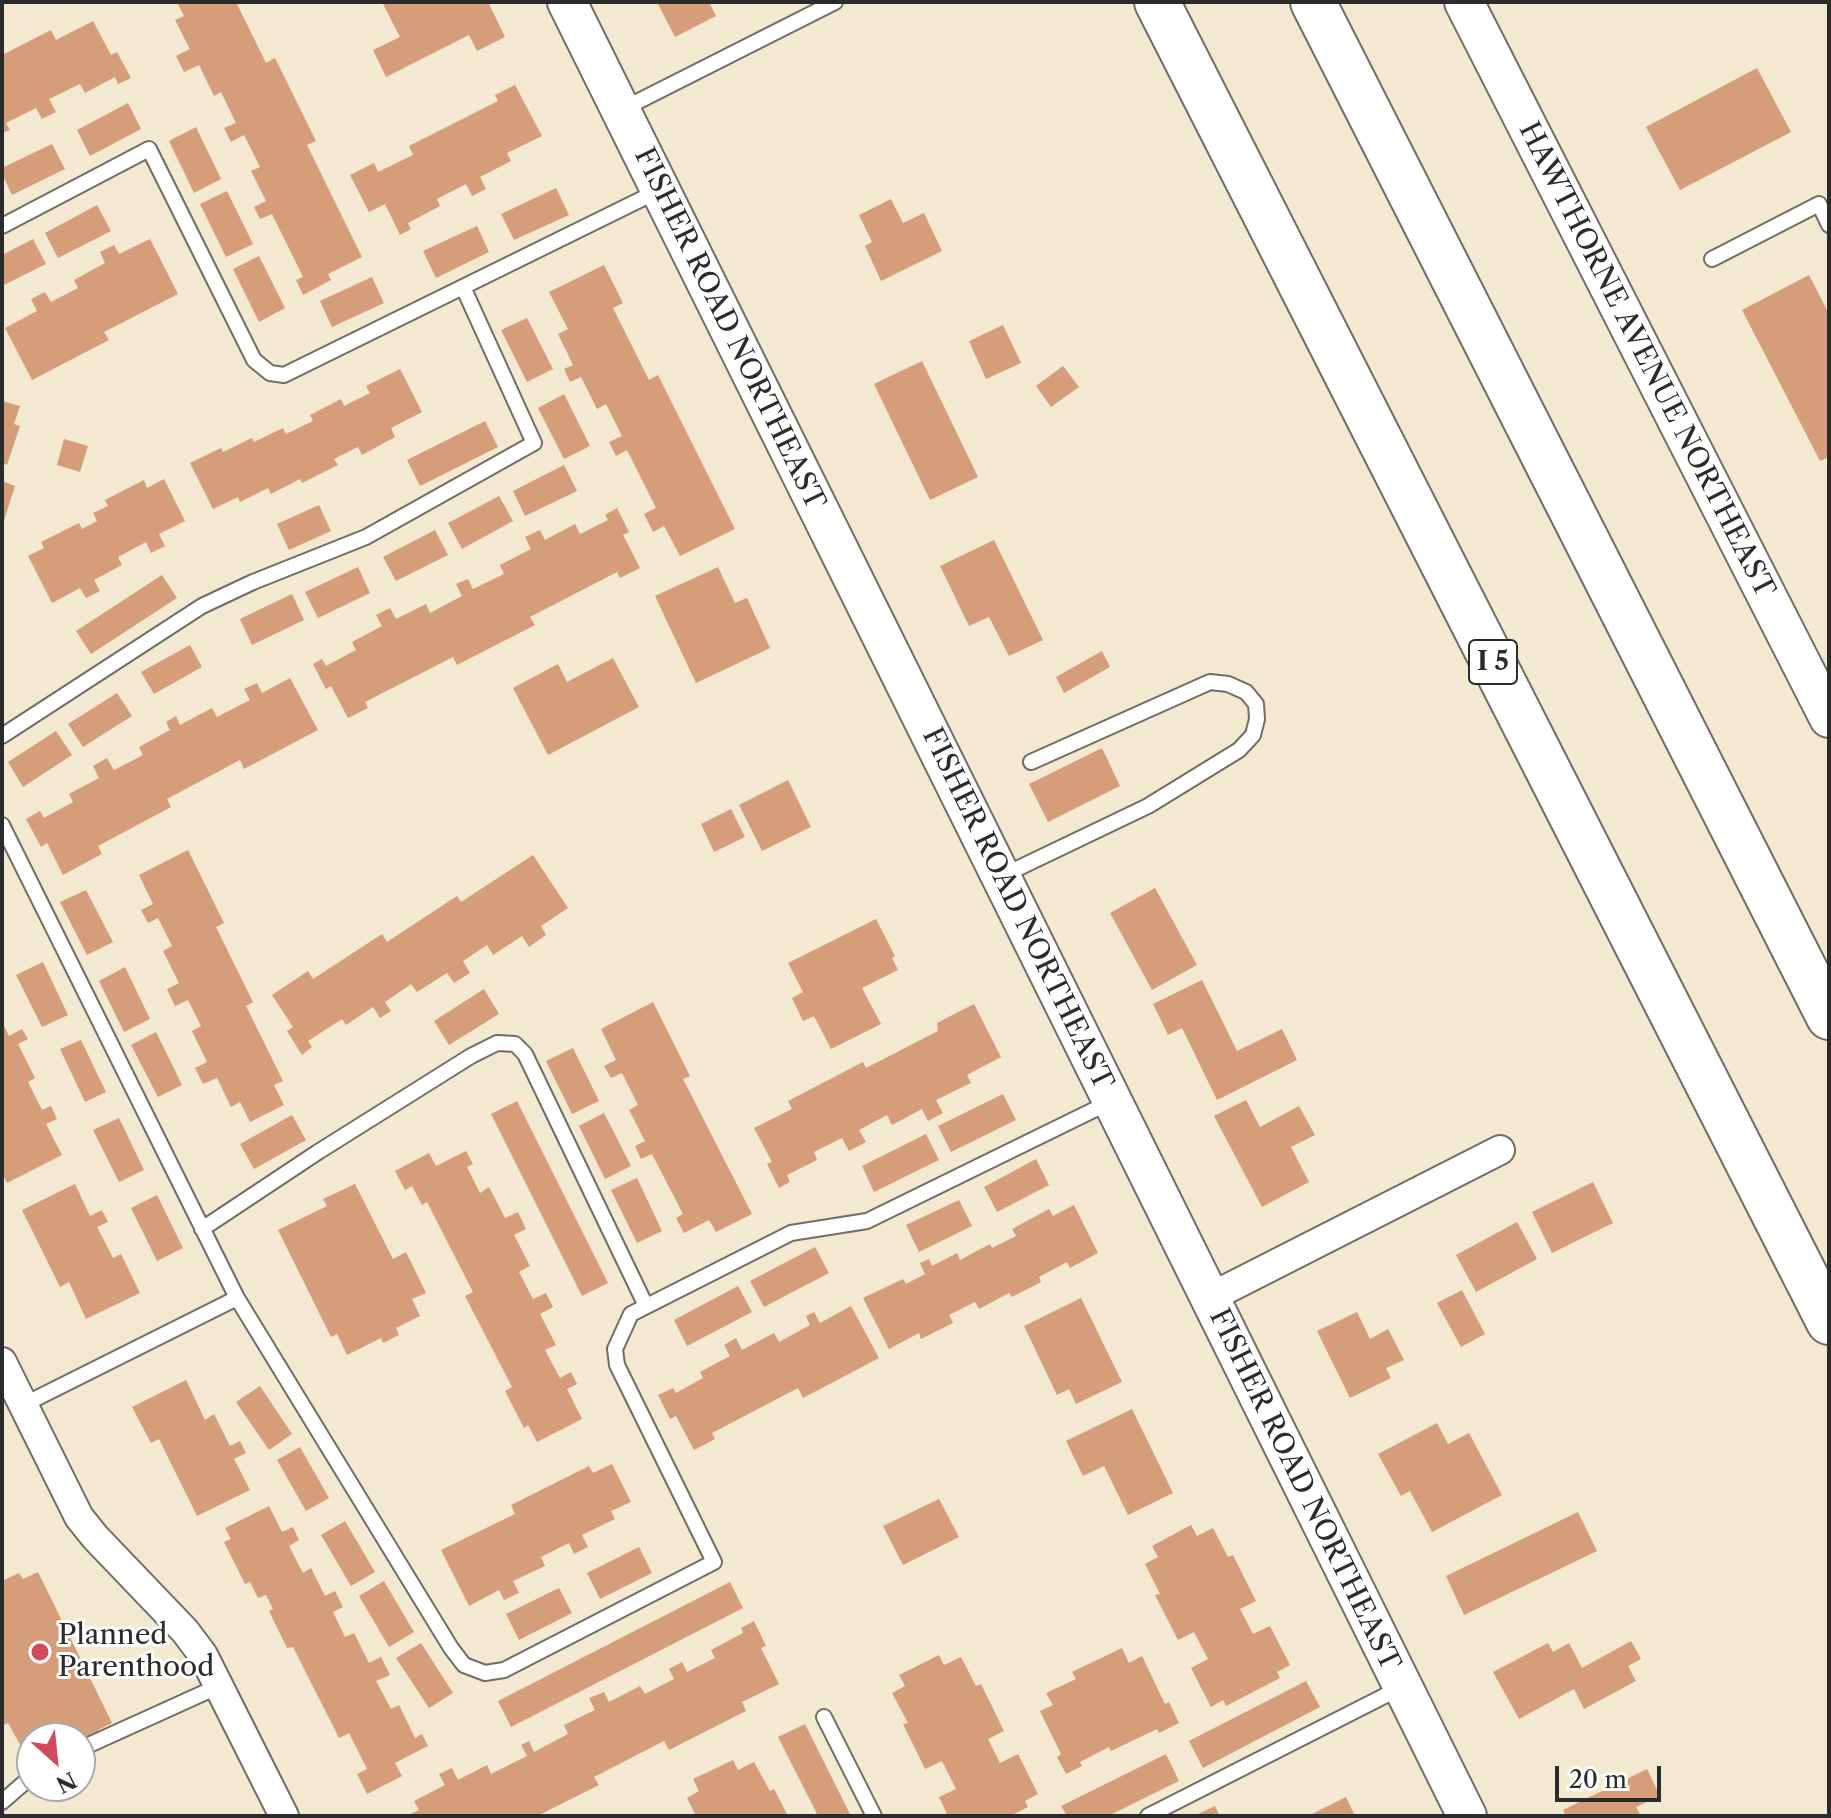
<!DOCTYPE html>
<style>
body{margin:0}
#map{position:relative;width:1831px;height:1818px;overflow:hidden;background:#f3e8d0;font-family:"Libre Caslon Text",serif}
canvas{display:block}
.frame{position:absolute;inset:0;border:4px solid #2b2b2b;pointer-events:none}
.north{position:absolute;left:16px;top:1722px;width:80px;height:80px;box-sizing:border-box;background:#fff;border:2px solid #aaa;border-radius:50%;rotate:153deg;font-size:22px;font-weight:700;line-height:32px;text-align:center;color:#2b2b2b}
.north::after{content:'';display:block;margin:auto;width:28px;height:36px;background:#d1495b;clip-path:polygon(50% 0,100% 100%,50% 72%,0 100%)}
.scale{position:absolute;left:1555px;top:1766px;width:106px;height:36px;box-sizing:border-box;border:4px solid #2b2b2b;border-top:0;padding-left:10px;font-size:24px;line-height:28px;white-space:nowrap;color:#2b2b2b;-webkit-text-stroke:6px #fff;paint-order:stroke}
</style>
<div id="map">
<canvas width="1831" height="1818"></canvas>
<div class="frame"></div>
<div class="north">N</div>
<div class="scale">20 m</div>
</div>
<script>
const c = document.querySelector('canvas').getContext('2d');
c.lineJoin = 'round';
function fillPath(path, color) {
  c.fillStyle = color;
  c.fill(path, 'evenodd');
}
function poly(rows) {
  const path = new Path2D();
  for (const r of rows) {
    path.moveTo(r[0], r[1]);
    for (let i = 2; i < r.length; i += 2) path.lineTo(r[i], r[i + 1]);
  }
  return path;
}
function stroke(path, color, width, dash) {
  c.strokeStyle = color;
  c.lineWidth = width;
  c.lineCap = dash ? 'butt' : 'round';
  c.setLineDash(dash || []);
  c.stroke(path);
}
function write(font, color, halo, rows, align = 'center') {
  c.font = font + ' "Libre Caslon Text",serif';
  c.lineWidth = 6;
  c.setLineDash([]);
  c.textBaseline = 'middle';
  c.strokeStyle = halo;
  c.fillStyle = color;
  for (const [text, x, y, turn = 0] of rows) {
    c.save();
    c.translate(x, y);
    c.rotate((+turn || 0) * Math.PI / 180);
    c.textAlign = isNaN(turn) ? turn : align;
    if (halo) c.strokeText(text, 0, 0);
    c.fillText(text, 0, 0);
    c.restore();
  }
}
fillPath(poly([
 [177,2,236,2,266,63,275,58,316,141,307,145,362,257,328,274,331,280,303,295,296,280,303,277,272,214,260,219,254,207,266,201,251,171,260,167,244,135,231,142,224,128,236,123,221,92,214,96,199,65,184,72,176,56,190,49,175,20,184,16],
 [382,2,488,2,505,37,477,51,469,35,386,77,373,50,400,37],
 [657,2,709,2,716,16,675,37],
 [93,21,111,55,117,52,131,78,118,84,115,77,85,93,80,84,49,99,56,112,42,119,36,108,6,123,10,130,2,133,2,55,51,30,56,40],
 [1757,68,1791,132,1680,190,1646,127],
 [515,85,542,136,507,153,511,161,480,177,486,189,472,196,466,184,437,199,440,206,408,223,411,229,400,235,385,204,369,212,350,175,374,163,378,172,413,155,409,146,498,101,495,95],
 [128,103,141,129,90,156,77,130],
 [196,127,221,179,194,193,169,141],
 [52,144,65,169,12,195,2,174,2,168],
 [556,188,569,215,514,240,501,214],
 [227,191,253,244,226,257,200,204],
 [891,199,903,223,924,213,942,251,881,281,865,246,872,242,859,215],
 [97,205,111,231,58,258,45,233],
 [477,226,489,252,436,278,423,251],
 [33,239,46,264,2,286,2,255],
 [150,239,178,294,104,332,109,340,32,380,5,328,37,311,31,299,45,292,51,302,78,288,74,280,105,263,100,252,114,245,119,254],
 [259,256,285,308,259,322,233,269],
 [604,265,623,303,613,308,649,380,658,375,735,529,680,556,664,526,653,532,644,514,656,508,627,450,616,456,609,442,622,436,606,404,597,409,581,377,570,382,564,369,573,365,558,334,568,329,549,292],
 [1809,275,1829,314,1829,457,1820,461,1742,310],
 [372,277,384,303,332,327,320,301],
 [527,318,553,369,527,382,501,330],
 [1003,325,1021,363,986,379,969,341],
 [922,361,978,477,930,500,874,384],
 [1063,366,1079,387,1051,407,1036,386],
 [400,369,422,412,391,428,395,437,362,455,358,447,334,459,338,465,302,483,300,479,271,494,268,488,240,502,238,497,213,509,190,463,221,448,223,452,252,438,254,442,283,428,286,434,313,421,310,415,341,399,344,406,370,393,366,386],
 [564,394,590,446,564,459,538,408],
 [2,401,20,406,14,424,20,426,7,465,2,463],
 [485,421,498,447,420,486,407,460],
 [64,439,88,446,80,472,57,465],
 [564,465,577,491,525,516,513,491],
 [164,479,185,521,159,534,165,546,151,553,146,542,118,557,122,565,94,580,100,591,86,598,80,588,52,603,28,556,44,548,41,542,79,523,82,529,97,521,93,513,108,506,105,500,144,480,147,488],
 [2,481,15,486,3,524,2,524],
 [499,496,513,521,462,549,448,523],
 [319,505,331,531,289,550,277,524],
 [617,508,629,532,623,535,640,568,620,578,617,572,530,617,535,625,457,665,453,657,365,702,368,708,348,718,331,686,326,689,313,664,322,659,326,666,356,650,352,642,382,626,376,615,390,608,396,619,426,604,430,613,462,596,456,584,468,579,473,589,504,574,500,565,531,549,525,537,540,530,545,540,575,524,580,534,608,520,605,515],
 [435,530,448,555,396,581,383,557],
 [994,540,1043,640,1009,656,989,617,969,626,940,566],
 [358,567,370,593,318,618,305,592],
 [718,567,735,603,747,598,770,648,696,683,655,596],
 [162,575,177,598,91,654,76,631],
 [292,594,304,620,252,645,240,619],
 [190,645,202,667,154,694,141,672],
 [1102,651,1110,667,1064,693,1056,677],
 [613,658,639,707,548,755,513,688,558,664,567,682],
 [290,678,318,730,244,769,240,760,167,799,171,807,98,846,102,854,63,875,47,843,41,847,26,819,40,811,44,818,73,802,69,794,99,778,93,766,107,758,114,770,143,755,139,747,170,730,166,722,176,716,180,725,212,708,217,717,250,700,244,689,257,683,262,693],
 [117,693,132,716,83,747,68,724],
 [56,731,72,755,23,787,8,762],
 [1102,748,1120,786,1048,822,1029,784],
 [788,780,811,827,762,851,739,805],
 [731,809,745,837,714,852,701,824],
 [188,850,224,923,216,927,253,1002,246,1006,283,1081,274,1085,284,1105,250,1122,240,1102,231,1107,217,1078,203,1084,195,1068,207,1062,192,1031,201,1026,188,1000,175,1006,167,989,179,983,163,951,172,946,158,918,148,923,141,910,153,904,139,875],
 [533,855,568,908,541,926,546,935,529,947,522,936,493,955,487,945,463,961,470,973,454,983,447,973,417,992,411,984,385,1002,391,1011,380,1018,373,1007,346,1025,342,1019,308,1041,312,1047,302,1055,287,1031,293,1027,272,995,308,971,313,979,382,934,387,942,457,896,461,902],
 [1155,888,1197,965,1152,990,1110,913],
 [86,890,113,942,87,955,60,902],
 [876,919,895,956,892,958,898,970,862,988,881,1024,831,1049,814,1016,803,1021,792,998,803,992,788,963],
 [43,962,68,1015,42,1027,16,975],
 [125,967,150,1019,124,1032,99,981],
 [1202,980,1237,1051,1282,1029,1297,1060,1217,1100,1182,1028,1168,1035,1153,1004],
 [484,989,499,1014,449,1045,434,1021],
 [653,1002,690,1076,683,1079,752,1214,716,1232,709,1220,684,1233,676,1218,683,1214,652,1154,641,1159,635,1146,645,1141,629,1110,638,1105,622,1073,611,1078,604,1066,616,1060,601,1029],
 [974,1004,1001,1057,967,1075,971,1083,936,1100,943,1113,928,1121,922,1109,892,1125,887,1115,859,1130,866,1142,849,1151,842,1138,814,1152,817,1160,787,1175,790,1182,779,1188,767,1164,772,1162,754,1128,792,1109,788,1101,863,1062,866,1068,938,1031,937,1023],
 [2,1022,9,1036,22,1029,28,1039,18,1044,35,1078,28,1082,42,1110,51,1106,57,1119,46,1124,62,1155,7,1183,2,1173],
 [156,1032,182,1085,158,1097,131,1045],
 [81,1040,106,1092,85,1102,60,1049],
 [573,1048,599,1101,572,1114,546,1061],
 [1003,1094,1016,1120,951,1152,938,1126],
 [1246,1100,1260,1127,1299,1106,1315,1135,1291,1147,1309,1182,1262,1207,1214,1116],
 [517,1101,608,1283,582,1296,491,1114],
 [604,1113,631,1166,605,1179,579,1126],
 [292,1115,306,1140,254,1169,240,1144],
 [119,1118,144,1170,119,1182,93,1130],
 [926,1134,939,1160,874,1192,862,1166],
 [466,1151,473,1164,467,1167,480,1193,489,1187,505,1218,518,1212,526,1229,514,1235,530,1266,519,1272,533,1299,546,1293,553,1307,540,1314,556,1345,545,1350,560,1378,571,1372,577,1384,567,1389,582,1419,537,1442,528,1425,524,1428,505,1391,512,1387,465,1296,473,1292,427,1202,422,1205,412,1186,405,1190,395,1171,429,1153,436,1166],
 [1036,1159,1049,1185,997,1212,984,1187],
 [637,1178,662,1231,637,1243,611,1190],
 [1593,1182,1613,1223,1552,1253,1532,1212],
 [75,1184,90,1216,102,1210,108,1222,97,1227,113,1258,121,1254,140,1293,86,1319,69,1282,60,1287,22,1210],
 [355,1184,393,1259,406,1252,426,1293,412,1299,420,1316,396,1328,399,1335,383,1343,381,1338,347,1355,337,1334,331,1337,278,1230,327,1206,323,1199],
 [157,1195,183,1248,157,1261,131,1208],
 [959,1200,972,1226,919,1252,906,1225],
 [1074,1205,1098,1253,1070,1268,1067,1262,1039,1277,1041,1282,1012,1297,1009,1293,979,1309,975,1302,949,1315,953,1323,921,1339,919,1333,889,1349,863,1298,903,1279,906,1284,925,1274,920,1263,929,1259,932,1266,957,1253,960,1260,990,1244,992,1248,1016,1236,1012,1229,1049,1209,1053,1216],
 [1517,1222,1537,1259,1476,1292,1456,1255],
 [815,1247,829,1273,764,1307,750,1281],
 [738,1286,752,1312,687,1346,674,1320],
 [1462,1290,1485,1334,1461,1347,1437,1303],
 [1081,1298,1122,1382,1076,1404,1069,1389,1057,1395,1024,1326],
 [851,1306,879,1358,803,1398,798,1388,712,1433,715,1439,694,1450,676,1416,670,1419,658,1395,673,1388,676,1393,703,1378,700,1372,730,1356,724,1345,736,1338,742,1350,774,1333,779,1342,810,1325,806,1316,814,1312,820,1323],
 [1357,1312,1370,1339,1388,1329,1404,1360,1386,1368,1391,1378,1350,1398,1317,1331],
 [186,1380,205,1420,214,1414,230,1446,240,1441,246,1453,234,1459,250,1490,197,1516,159,1439,151,1443,132,1407],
 [260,1386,292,1434,269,1450,236,1402],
 [1132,1409,1173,1493,1128,1515,1104,1466,1083,1476,1066,1441],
 [1437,1423,1448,1444,1469,1433,1502,1495,1432,1532,1410,1491,1401,1496,1378,1454],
 [300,1447,329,1498,306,1511,277,1460],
 [612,1464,631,1502,611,1511,615,1519,582,1535,588,1547,574,1554,569,1543,541,1557,545,1566,513,1581,519,1593,504,1600,499,1590,469,1606,441,1550,515,1514,511,1505,589,1466,593,1473],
 [939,1499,959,1537,903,1565,883,1526],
 [269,1506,282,1532,293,1527,299,1540,289,1546,303,1573,311,1568,325,1596,335,1591,343,1607,333,1612,345,1637,354,1633,369,1663,381,1657,390,1675,376,1681,391,1709,399,1705,415,1738,422,1734,428,1746,395,1763,402,1776,367,1794,357,1774,367,1769,349,1733,339,1738,293,1647,287,1648,269,1611,273,1609,266,1595,258,1598,250,1582,245,1584,224,1542,231,1539,225,1528],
 [1578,1512,1597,1551,1464,1615,1446,1576],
 [345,1521,375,1572,351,1586,321,1535],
 [1191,1525,1197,1536,1213,1528,1228,1557,1233,1555,1256,1601,1240,1609,1253,1634,1270,1626,1290,1665,1277,1672,1280,1678,1226,1706,1223,1700,1211,1707,1191,1668,1208,1659,1194,1632,1178,1640,1155,1595,1160,1594,1145,1564,1158,1557,1152,1546],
 [639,1547,652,1573,600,1599,587,1573],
 [38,1572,112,1723,98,1730,102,1736,80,1747,80,1738,32,1738,32,1759,29,1761,8,1723,2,1726,2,1581,19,1573,23,1579],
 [384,1581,414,1632,389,1647,359,1596],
 [730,1582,743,1608,511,1727,498,1701],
 [559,1588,572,1613,519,1640,506,1614],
 [754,1621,766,1646,761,1648,779,1684,742,1702,746,1711,669,1750,664,1741,594,1777,599,1785,537,1816,406,1816,419,1810,414,1801,445,1785,439,1774,452,1768,458,1780,487,1765,491,1774,527,1756,521,1745,529,1741,534,1752,568,1734,564,1725,595,1710,589,1698,604,1692,609,1702,640,1686,645,1694,674,1679,669,1669,682,1662,687,1672,715,1658,711,1650,743,1633,741,1628],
 [1631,1641,1641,1659,1628,1666,1636,1681,1584,1709,1574,1689,1519,1719,1493,1672,1548,1643,1553,1652,1569,1643,1582,1668],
 [421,1643,453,1693,429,1708,396,1658],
 [1122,1648,1129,1663,1142,1656,1165,1704,1169,1702,1179,1723,1159,1733,1157,1729,1111,1751,1109,1747,1080,1762,1082,1766,1066,1774,1057,1757,1061,1754,1040,1711,1053,1705,1046,1693,1076,1679,1072,1672],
 [939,1655,944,1665,961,1657,976,1686,981,1684,1004,1731,988,1739,1000,1763,1018,1754,1038,1794,1025,1801,1028,1807,1010,1816,948,1816,939,1797,956,1789,942,1761,925,1769,903,1724,908,1723,892,1693,905,1686,899,1675],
 [1306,1681,1320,1707,1203,1768,1189,1741],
 [805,1724,851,1816,818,1816,778,1737],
 [1166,1754,1179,1781,1108,1816,1067,1816,1061,1806],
 [733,1760,738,1770,754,1762,770,1791,774,1789,788,1816,696,1816,687,1798,699,1791,693,1779],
 [1647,1769,1660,1796,1636,1807,1641,1816,1566,1816,1563,1810],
 [1346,1797,1355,1816,1308,1816],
 [1215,1806,1220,1816,1194,1816]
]), '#d69d7a');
const lane = poly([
 [621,110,835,2],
 [2,226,149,149,254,360,270,373,284,375,660,190],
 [1712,259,1819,204,1829,225],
 [2,736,202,606,253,582,366,537,534,443,463,287],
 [2,825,237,1298,451,1648,464,1665,485,1673,504,1670,714,1562,617,1365,615,1349,631,1314,791,1233,867,1221,1112,1101],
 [1004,875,1148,806,1239,750,1253,735,1257,719,1256,704,1246,692,1228,684,1210,682,1031,762],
 [202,1229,318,1152,471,1056,497,1043,515,1044,525,1054,646,1306],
 [23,1405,237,1298],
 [824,1717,874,1816],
 [80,1749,219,1686],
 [2,1802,32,1776],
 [1148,1816,1402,1687]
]);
const street = poly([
 [1209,1298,1500,1150],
 [2,1362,79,1517,95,1537,185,1631,203,1655,284,1816]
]);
const secondary = poly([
 [567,2,1467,1816],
 [1464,2,1829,718]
]);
const highway = poly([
 [1157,2,1829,1322],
 [1313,2,1829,1017]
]);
stroke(lane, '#716d65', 18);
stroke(street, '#716d65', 32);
stroke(secondary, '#716d65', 42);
stroke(highway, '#716d65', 48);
stroke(lane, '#fff', 14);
stroke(street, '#fff', 28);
stroke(secondary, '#fff', 38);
stroke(highway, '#fff', 44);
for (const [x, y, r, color] of [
 [40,1652,10,"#d1495b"]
]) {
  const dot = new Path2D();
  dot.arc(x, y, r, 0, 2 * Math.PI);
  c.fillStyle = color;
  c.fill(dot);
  stroke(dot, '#fff', 3);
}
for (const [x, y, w] of [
 [1493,662,48]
]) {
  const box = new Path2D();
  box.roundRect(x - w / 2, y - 22, w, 44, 6);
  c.fillStyle = '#fff';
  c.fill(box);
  stroke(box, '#2b2b2b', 2);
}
write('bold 26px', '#2b2b2b', null, [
 ["I 5",1493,662]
]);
write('28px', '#2b2b2b', '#fff', [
 ["FISHER ROAD NORTHEAST",729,329,64],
 ["HAWTHORNE AVENUE NORTHEAST",1646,360,63],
 ["FISHER ROAD NORTHEAST",1017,909,64],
 ["FISHER ROAD NORTHEAST",1304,1490,64]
]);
write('28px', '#2b2b2b', '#fff', [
 ["Planned",58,1636],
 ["Parenthood",58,1668]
], 'left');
</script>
